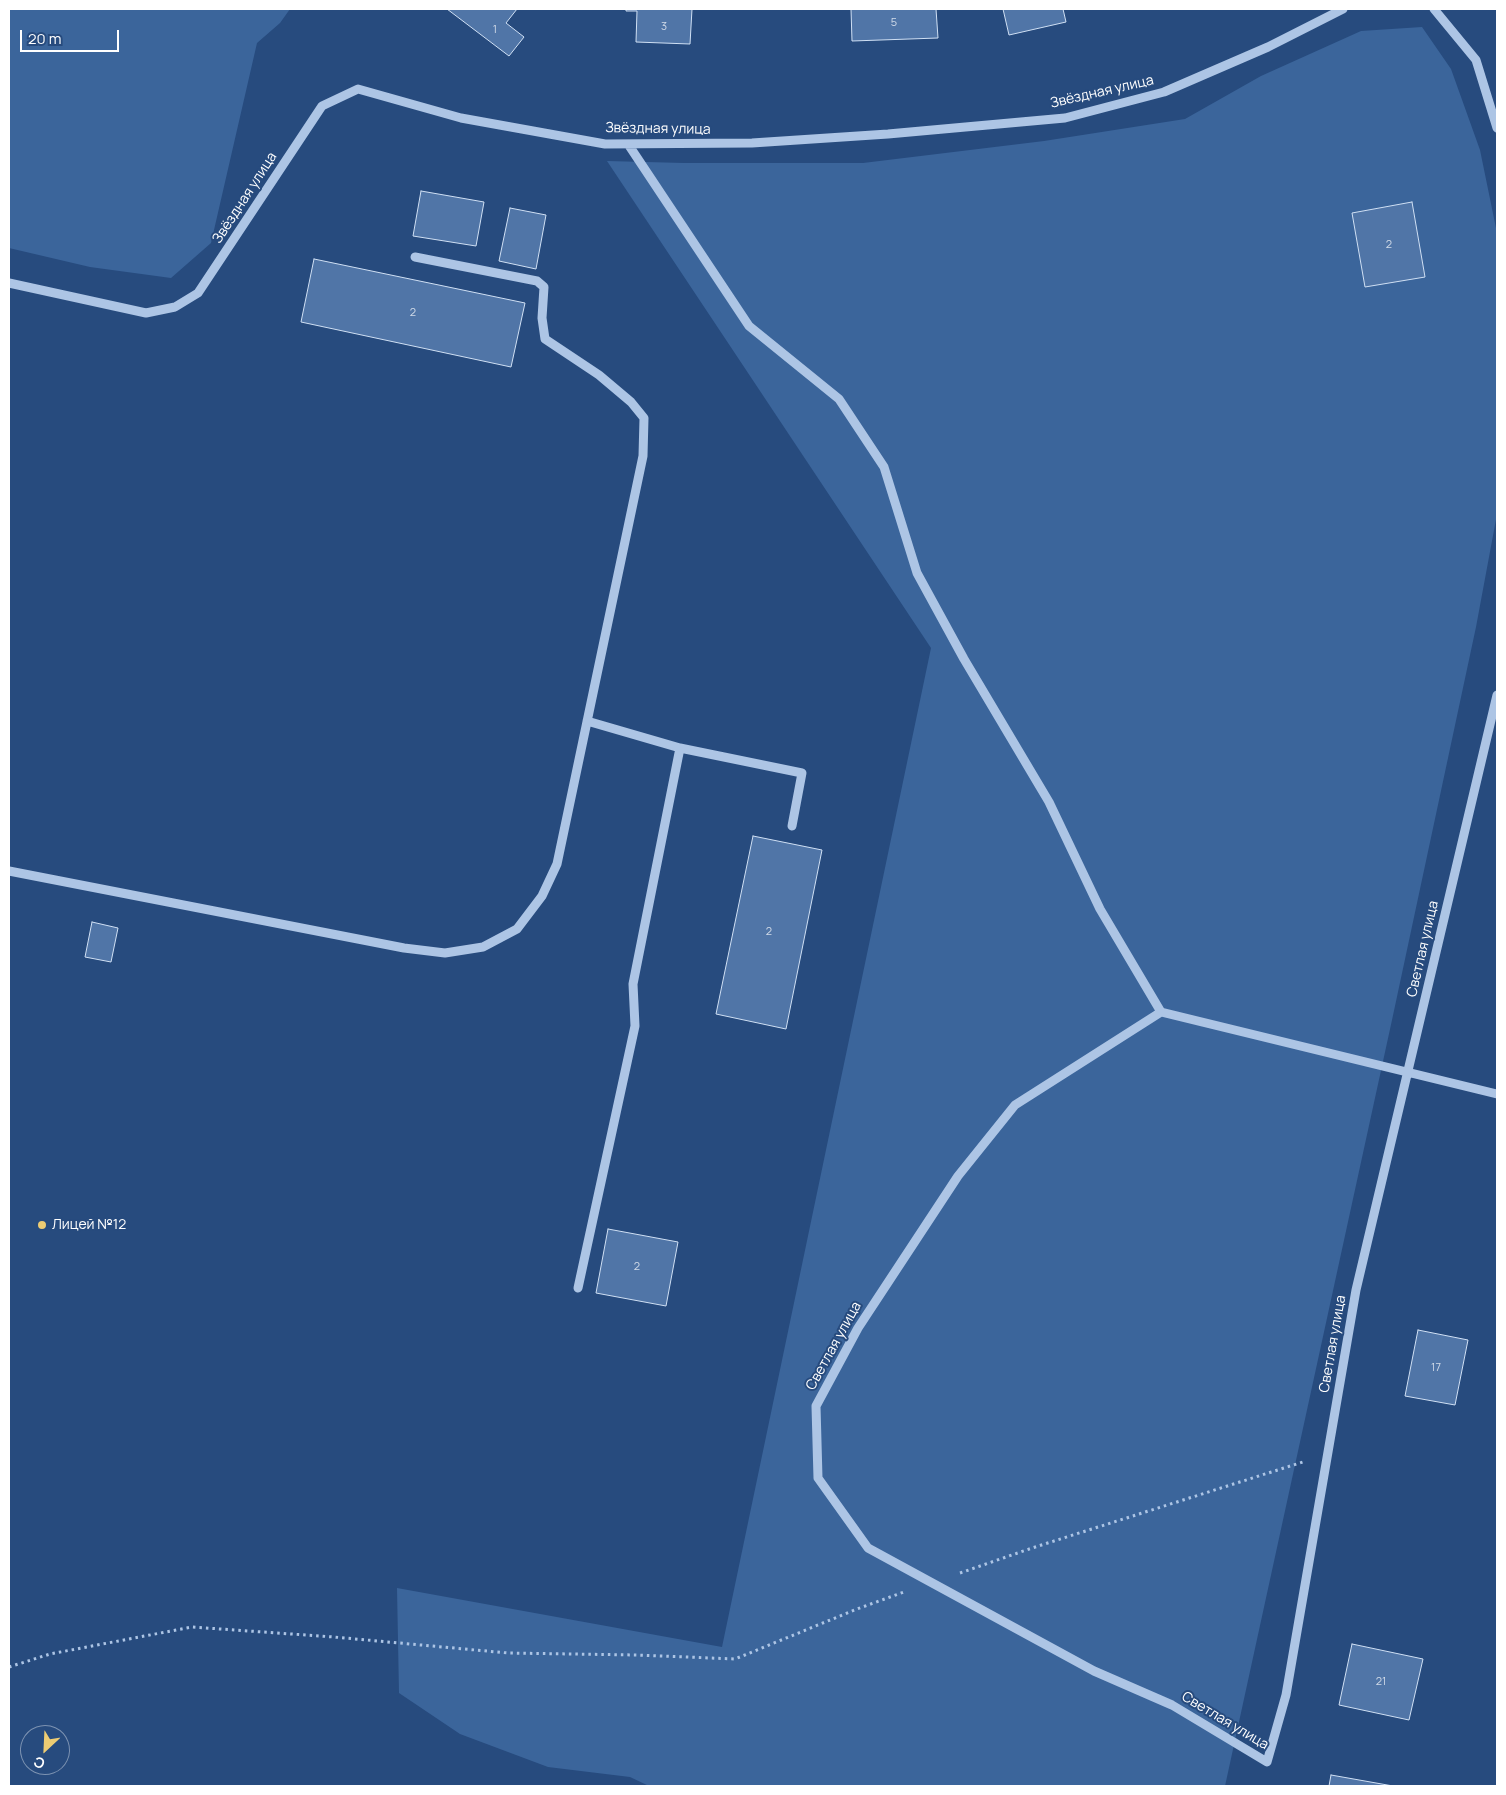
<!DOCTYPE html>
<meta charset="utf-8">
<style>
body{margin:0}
#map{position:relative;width:1506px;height:1795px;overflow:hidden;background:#274b7e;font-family:Manrope,sans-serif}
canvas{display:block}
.frame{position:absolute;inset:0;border:10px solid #fff;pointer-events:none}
.north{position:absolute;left:20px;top:1725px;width:50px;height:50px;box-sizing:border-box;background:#274b7e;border:1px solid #7d93b2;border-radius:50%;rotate:205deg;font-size:14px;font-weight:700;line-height:20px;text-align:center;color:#fff}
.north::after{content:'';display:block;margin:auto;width:18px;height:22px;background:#edcc73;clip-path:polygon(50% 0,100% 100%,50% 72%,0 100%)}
.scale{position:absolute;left:20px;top:30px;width:99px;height:22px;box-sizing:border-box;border:2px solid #fff;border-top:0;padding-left:6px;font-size:15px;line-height:18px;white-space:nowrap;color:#fff;-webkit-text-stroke:4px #274b7e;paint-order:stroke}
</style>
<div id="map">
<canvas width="1506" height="1795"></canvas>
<div class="frame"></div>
<div class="north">С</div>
<div class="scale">20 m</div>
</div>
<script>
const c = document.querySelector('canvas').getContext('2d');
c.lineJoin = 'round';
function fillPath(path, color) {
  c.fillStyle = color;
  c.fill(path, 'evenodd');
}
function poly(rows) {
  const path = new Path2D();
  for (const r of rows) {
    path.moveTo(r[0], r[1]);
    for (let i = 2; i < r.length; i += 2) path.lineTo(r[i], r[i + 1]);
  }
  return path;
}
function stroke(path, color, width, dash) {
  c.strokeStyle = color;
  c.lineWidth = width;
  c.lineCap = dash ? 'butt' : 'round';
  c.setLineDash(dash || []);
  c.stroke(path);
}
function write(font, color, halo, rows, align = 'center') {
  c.font = font + ' Manrope,sans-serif';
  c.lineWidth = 4;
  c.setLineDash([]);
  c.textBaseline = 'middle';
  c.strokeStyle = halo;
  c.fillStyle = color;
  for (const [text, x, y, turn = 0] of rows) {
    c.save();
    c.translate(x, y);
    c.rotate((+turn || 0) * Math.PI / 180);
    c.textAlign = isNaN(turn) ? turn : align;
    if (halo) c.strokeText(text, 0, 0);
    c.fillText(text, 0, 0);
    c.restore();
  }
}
fillPath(poly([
 [9,9,290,9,280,23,257,43,211,243,171,278,90,267,9,248],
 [1422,27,1451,69,1480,150,1497,233,1497,514,1476,627,1392,1020,1225,1786,649,1786,630,1777,548,1767,460,1734,399,1693,397,1588,722,1647,931,648,607,161,684,163,863,163,1044,141,1185,119,1261,76,1361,31]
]), '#3b659b');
const building = poly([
 [447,9,517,9,506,23,524,37,509,56,447,9],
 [626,9,692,9,690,44,636,42,637,11,626,11,626,9],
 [851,9,936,9,938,38,852,41,851,9],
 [1003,9,1063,9,1066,22,1009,35,1003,9],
 [421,191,484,202,476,246,413,236,421,191],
 [1412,202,1425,277,1365,287,1352,213,1412,202],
 [510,208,546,215,536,269,499,261,510,208],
 [314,259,525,303,511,367,301,322,314,259],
 [753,836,822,850,786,1029,716,1014,753,836],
 [92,922,118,928,111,962,85,957,92,922],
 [608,1229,678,1242,666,1306,596,1293,608,1229],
 [1418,1330,1468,1340,1455,1405,1405,1396,1418,1330],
 [1352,1644,1423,1659,1409,1720,1339,1705,1352,1644],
 [1331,1775,1393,1786,1329,1786,1331,1775]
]);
fillPath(building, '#5075a7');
stroke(building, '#d0e0f4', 1);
stroke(poly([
 [960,1573,1032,1548,1306,1461],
 [9,1667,50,1654,192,1627,334,1637,508,1653,637,1655,735,1659,857,1609,904,1592]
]), '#adc5e5', 3, [2.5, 4]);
stroke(poly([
 [1434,9,1476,60,1497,128],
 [628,144,749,326,839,399,884,467,917,573,964,659,1049,802,1100,909,1161,1012,1497,1094],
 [9,283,146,313,175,307,198,293,322,106,358,89,461,118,605,144,752,143,888,134,1065,118,1164,92,1268,47,1343,9],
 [680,748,802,773,792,826],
 [9,871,404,948,445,953,483,947,517,929,542,896,557,864,643,456,644,418,631,402,599,375,545,339,542,318,544,287,537,281,415,257],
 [1161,1012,1015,1105,958,1176,858,1328,816,1406,818,1478,868,1548,1094,1671,1172,1705,1267,1762,1286,1695,1356,1290,1497,695],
 [578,1288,635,1026,633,984,680,748,587,721]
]), '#adc5e5', 9);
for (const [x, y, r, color] of [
 [42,1225,5,"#edcc73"]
]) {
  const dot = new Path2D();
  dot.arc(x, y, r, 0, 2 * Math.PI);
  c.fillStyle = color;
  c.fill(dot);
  stroke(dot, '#274b7e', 2);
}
write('11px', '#d3dce9', null, [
 ["5",894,23],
 ["3",664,27],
 ["1",495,30],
 ["2",1389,245],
 ["2",413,313],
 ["2",769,932],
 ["2",637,1267],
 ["17",1436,1368],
 ["21",1381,1682]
]);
write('14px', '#fff', '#274b7e', [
 ["Звёздная улица",1102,92,-13],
 ["Звёздная улица",658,129,1],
 ["Звёздная улица",245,198,-57],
 ["Светлая улица",1423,949,-77],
 ["Светлая улица",1333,1344,-80],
 ["Светлая улица",834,1346,-61],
 ["Светлая улица",1225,1721,31]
]);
write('14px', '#fff', '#274b7e', [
 ["Лицей №12",52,1225]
], 'left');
</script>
